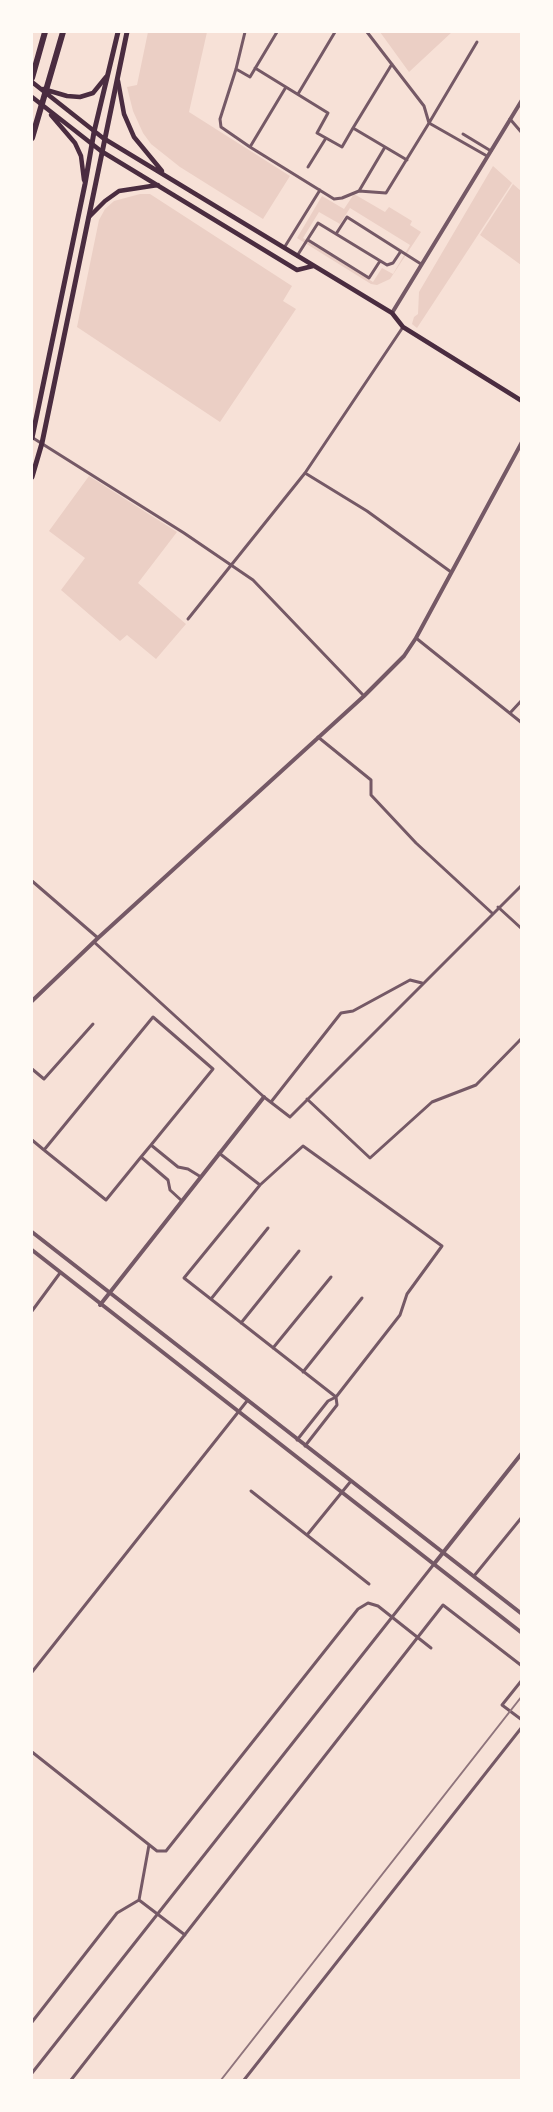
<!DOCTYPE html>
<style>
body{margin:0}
#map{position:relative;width:553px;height:2112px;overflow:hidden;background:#f7e1d7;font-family:Raleway,sans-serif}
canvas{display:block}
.frame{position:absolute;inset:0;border:33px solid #fffaf5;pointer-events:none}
</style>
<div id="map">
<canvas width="553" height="2112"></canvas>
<div class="frame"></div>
</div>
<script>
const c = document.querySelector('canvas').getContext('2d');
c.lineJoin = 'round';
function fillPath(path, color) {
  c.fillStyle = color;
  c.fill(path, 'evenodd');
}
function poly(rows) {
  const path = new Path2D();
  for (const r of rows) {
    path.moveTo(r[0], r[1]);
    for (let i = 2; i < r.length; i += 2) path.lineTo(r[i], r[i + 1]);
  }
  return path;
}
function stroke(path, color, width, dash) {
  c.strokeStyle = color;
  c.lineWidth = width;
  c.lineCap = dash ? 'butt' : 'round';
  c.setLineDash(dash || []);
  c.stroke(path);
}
fillPath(poly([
 [148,32,207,32,189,112,290,176,263,219,180,167,151,144,143,133,133,111,127,87,137,85],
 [380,32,452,32,409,72],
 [493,166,512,183,417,328,412,324,414,317,418,314,419,292],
 [513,184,521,191,521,265,480,235],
 [140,194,150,194,292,286,283,301,296,309,220,422,77,327,99,220,105,209,114,201],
 [354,194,385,212,389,207,412,221,410,225,421,232,394,273,390,279,377,285,371,284,297,238,322,196,344,209],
 [350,208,410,245,393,274,382,268,373,282,303,238,319,212,340,224],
 [89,476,177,532,138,583,186,624,156,659,127,635,120,641,61,590,85,558,49,531]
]), '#ebcfc5');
stroke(poly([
 [245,32,236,69,220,119,221,127,250,147,334,199,342,198,359,191,386,193,429,123,424,106,367,32],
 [477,42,429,123,487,156],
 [255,68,328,113,317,133,342,147,353,128,407,160],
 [236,69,250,77,277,32],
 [298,94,335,32],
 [510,119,522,133],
 [353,128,392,64],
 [463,134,491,151],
 [250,147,286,87],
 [308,167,326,138],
 [359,191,385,147],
 [336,234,347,217,421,264],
 [308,240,369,278,380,261],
 [284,248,320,190],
 [297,256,318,223,387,265,393,263,401,251],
 [33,438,184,533,253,580,364,696],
 [305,473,367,511,451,572],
 [188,619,305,473,403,327],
 [416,638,522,723],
 [510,713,522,700],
 [318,737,371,780,371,795,416,843,492,913],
 [32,881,98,938],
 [498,907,522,929],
 [94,942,264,1097,290,1117,522,885],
 [32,1069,44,1079,93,1024],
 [307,1099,370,1158,432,1102,476,1085,522,1038],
 [271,1102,341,1013,353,1011,410,980,422,983],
 [32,1140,44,1150],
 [219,1153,260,1185,184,1278,336,1397,400,1315,407,1294,442,1246,303,1146,260,1185],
 [141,1157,151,1145],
 [182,1201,170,1190,168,1180,141,1157,106,1200,44,1150,153,1017,213,1069,151,1145,178,1167,188,1169,201,1177],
 [211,1299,268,1228],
 [32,1311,60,1273],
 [241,1323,299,1251],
 [273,1348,331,1277],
 [303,1372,362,1298],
 [297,1440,328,1401,336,1397,337,1405,305,1446],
 [251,1491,369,1584],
 [307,1535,351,1481],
 [474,1576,522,1517],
 [32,1672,247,1401],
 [522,1680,502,1705,522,1720],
 [32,1752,157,1851,166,1851,358,1609,368,1603,378,1606,431,1648],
 [149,1845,139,1900,185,1935],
 [32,2022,117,1913,139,1900],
 [32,2073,434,1564],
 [71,2080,443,1605,522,1666],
 [244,2080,522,1727]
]), '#755966', 3);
stroke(poly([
 [392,313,522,100],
 [32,1001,98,938,364,696,404,656,416,638,522,442],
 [32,1232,522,1614],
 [32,1250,522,1633],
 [100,1305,264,1097],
 [434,1564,522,1453]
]), '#755966', 4);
stroke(poly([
 [118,81,124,114,134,137,162,171],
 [32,82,103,138,392,313,403,327,522,401],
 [43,89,67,96,80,97,93,93,106,77],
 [32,97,101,151,297,270,313,266],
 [51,115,75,143,81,156,84,180],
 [89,217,105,201,119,191,158,185]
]), '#4a2c40', 4.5);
stroke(poly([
 [32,438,85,184,94,132,118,32],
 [32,477,42,443,127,32]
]), '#4a2c40', 5);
stroke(poly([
 [32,78,45,32],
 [32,138,63,32]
]), '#4a2c40', 6);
stroke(poly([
 [221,2080,522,1696]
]), '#8f747c', 2);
</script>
